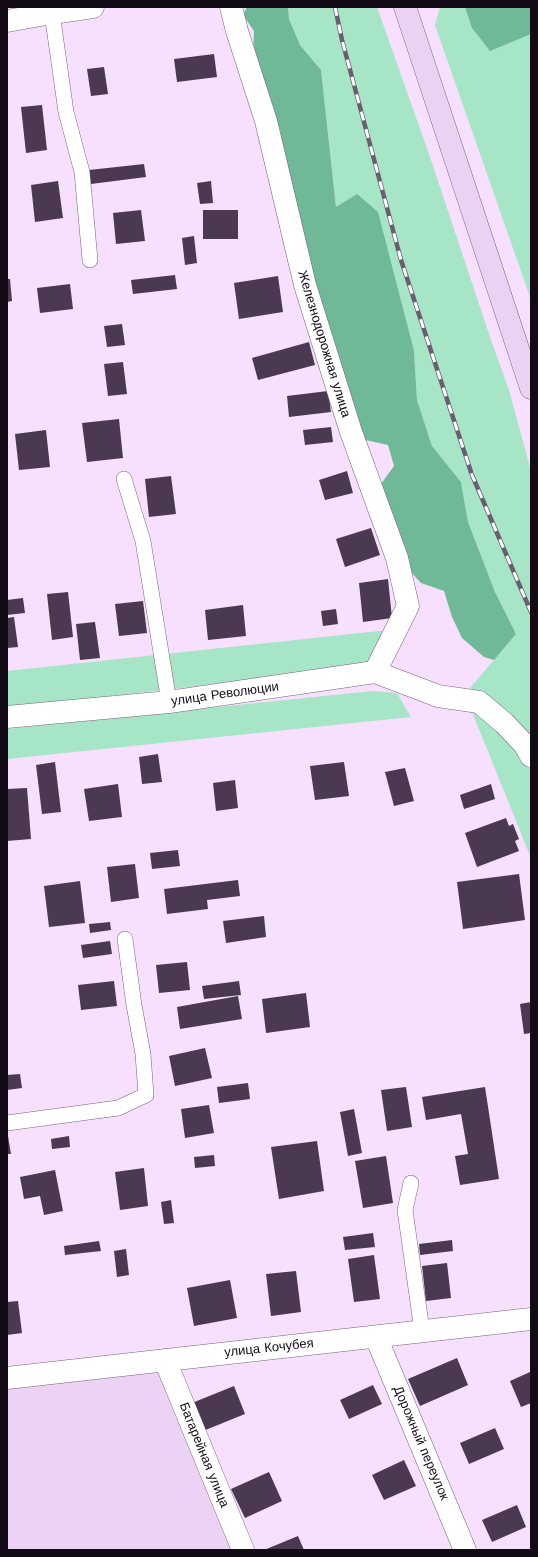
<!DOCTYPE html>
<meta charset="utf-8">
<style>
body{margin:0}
#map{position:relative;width:538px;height:1557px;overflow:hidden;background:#f6e0fe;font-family:"Work Sans",sans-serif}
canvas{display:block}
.frame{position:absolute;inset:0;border:8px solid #120b15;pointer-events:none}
</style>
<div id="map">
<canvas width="538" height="1557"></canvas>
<div class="frame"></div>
</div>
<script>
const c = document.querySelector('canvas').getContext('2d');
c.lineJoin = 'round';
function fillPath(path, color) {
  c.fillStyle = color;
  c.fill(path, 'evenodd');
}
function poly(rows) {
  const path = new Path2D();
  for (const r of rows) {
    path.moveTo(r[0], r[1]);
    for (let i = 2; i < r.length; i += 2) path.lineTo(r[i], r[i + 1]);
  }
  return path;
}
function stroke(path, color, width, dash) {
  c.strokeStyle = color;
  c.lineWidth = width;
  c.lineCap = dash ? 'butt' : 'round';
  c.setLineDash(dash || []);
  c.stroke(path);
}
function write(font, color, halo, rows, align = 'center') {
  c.font = font + ' "Work Sans",sans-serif';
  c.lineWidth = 4;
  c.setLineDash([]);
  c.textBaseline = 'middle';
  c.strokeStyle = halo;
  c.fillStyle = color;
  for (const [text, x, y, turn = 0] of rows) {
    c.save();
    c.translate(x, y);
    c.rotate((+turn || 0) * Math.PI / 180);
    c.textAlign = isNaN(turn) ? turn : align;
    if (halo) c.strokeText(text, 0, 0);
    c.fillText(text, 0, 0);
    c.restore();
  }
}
fillPath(poly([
 [165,1360,243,1550,7,1550,7,1378]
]), '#ecd2f5');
fillPath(poly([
 [288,7,377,7,430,157,491,340,509,390,531,471,531,751,497,707,470,688,516,634,495,592,468,522,461,482,432,446,417,400,414,351,336,207,321,70,300,45,289,19],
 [440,7,531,7,531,300,435,25],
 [388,630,373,660,352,668,7,708,7,671],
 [372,691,397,693,411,717,7,759,7,729],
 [470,707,524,755,531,769,531,858]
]), '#a7e5c7');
fillPath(poly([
 [247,7,288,7,289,19,300,45,321,70,336,207,357,194,378,212,414,351,417,400,432,446,461,482,468,522,495,592,516,634,494,660,484,657,462,638,452,617,444,591,421,583,411,572,405,546,393,522,381,484,394,466,388,445,361,439,325,328,289,189,280,129,272,113,253,58,254,31,243,15],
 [465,7,531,7,531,34,490,51,472,28]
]), '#6fb998');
fillPath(poly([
 [214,54,217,77,177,82,174,59],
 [104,67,108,94,91,96,87,69],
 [42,105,47,150,26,153,21,107],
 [144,164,146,177,91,184,89,170],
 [58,181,63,218,35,222,31,185],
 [211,181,213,203,200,204,197,183],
 [141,210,145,241,116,244,113,213],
 [203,210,238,210,238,239,203,239],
 [194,236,197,263,185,265,182,238],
 [175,275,177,289,133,294,131,280],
 [278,276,283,312,239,319,234,283],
 [7,279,10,279,12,301,7,302],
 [70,284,73,309,40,313,37,288],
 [122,324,125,345,107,347,104,326],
 [309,342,315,365,258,380,252,358],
 [123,362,127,394,108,396,104,364],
 [328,391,331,412,289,417,287,396],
 [119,419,123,458,87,462,82,423],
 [331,427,333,442,305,445,303,430],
 [46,430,50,467,19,470,15,434],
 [347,471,353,493,325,500,319,480],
 [171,476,176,514,149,517,145,479],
 [371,528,380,555,345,567,336,539],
 [388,579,392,618,363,622,359,583],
 [68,592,73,637,52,640,47,594],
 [23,598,25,613,7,615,7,600],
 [143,601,147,633,119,636,115,604],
 [243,605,246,636,208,640,205,610],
 [336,609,338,624,323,626,321,611],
 [14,617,18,647,7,648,7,618],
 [95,622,100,658,80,660,76,624],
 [158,754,162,782,142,784,139,757],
 [55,762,61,812,42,814,36,765],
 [344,762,349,796,315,800,310,766],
 [405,768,414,801,394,806,385,772],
 [235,780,238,808,216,811,213,783],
 [118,784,122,817,89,821,84,789],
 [491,784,495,799,464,809,460,795],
 [27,788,31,839,7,841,7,789],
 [506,818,509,826,513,824,519,839,515,841,519,851,477,867,465,833],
 [178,850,180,866,152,869,150,853],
 [135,864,139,898,111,902,107,867],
 [519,874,525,920,463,929,457,882],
 [238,880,240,896,207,900,208,909,167,914,164,889],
 [80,881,85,923,49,927,44,886],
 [264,916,266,937,226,943,223,921],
 [110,922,111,930,90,933,89,924],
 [110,941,112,954,83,958,81,945],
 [187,962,190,990,159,993,156,965],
 [114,981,117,1006,81,1010,78,985],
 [239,981,241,995,204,999,202,986],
 [306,993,310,1027,266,1033,262,999],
 [238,996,242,1019,180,1029,177,1007],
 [531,1002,531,1033,524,1034,520,1004],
 [205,1048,212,1078,175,1086,169,1056],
 [20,1074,22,1088,7,1090,7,1075],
 [248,1083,250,1099,219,1103,217,1087],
 [406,1087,412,1127,387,1131,381,1090],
 [485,1087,499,1179,460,1185,455,1156,468,1154,461,1114,426,1120,422,1097],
 [209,1105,214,1133,185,1138,181,1109],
 [354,1109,362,1153,348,1156,340,1112],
 [7,1130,11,1154,7,1154],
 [69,1136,70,1147,52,1149,51,1139],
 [317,1141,324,1191,279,1199,271,1147],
 [214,1155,215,1166,195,1168,194,1157],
 [386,1156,393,1203,363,1208,355,1161],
 [144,1168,148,1206,120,1210,115,1172],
 [55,1170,63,1211,44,1215,40,1196,24,1199,20,1177],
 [171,1200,174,1223,164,1224,161,1202],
 [373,1233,375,1247,345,1250,343,1237],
 [452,1240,453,1251,420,1255,419,1244],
 [99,1241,101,1251,65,1255,64,1246],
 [126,1249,129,1275,117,1277,114,1251],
 [374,1255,380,1299,354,1302,348,1259],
 [447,1263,451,1298,426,1301,422,1266],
 [296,1271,301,1312,271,1316,266,1274],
 [230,1280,237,1318,194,1326,187,1288],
 [18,1301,22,1333,7,1335,7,1302],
 [457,1358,468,1385,420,1406,408,1379],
 [530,1372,531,1375,531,1403,521,1407,510,1381],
 [373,1385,382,1404,349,1419,340,1400],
 [234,1386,245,1414,198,1433,187,1405],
 [495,1428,504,1449,469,1464,460,1443],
 [404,1460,416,1486,384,1500,372,1475],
 [269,1472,282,1501,245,1518,231,1489],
 [517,1505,526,1527,492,1542,482,1520],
 [298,1536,304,1550,264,1550]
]), '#4a3951');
const lane = poly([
 [52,13,66,112,82,172,90,260],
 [124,479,143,541,169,702],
 [7,1123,118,1108,146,1095,143,1054,134,1005,125,939],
 [411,1183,405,1210,422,1331]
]);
const street = poly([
 [231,7,237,31,266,121,305,285,351,432,397,558,408,606,375,672],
 [7,21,52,13,93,7],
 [7,717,169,702,375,672,438,696,479,702,504,723,524,744,531,756],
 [376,1337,465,1550],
 [165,1360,243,1550],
 [7,1378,531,1319]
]);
const secondary = poly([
 [405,7,531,388]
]);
stroke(lane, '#75627c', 16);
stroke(street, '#75627c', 23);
stroke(secondary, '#75627c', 23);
stroke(lane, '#fff', 15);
stroke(street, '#fff', 22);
stroke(secondary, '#ead2f2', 22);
const rail = poly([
 [335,7,342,40,401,260,472,475,531,612]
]);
stroke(rail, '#6a5d6f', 4.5);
stroke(rail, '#fff', 3, [9]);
write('13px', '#120b15', '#fff', [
 ["Железнодорожная улица",324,344,73],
 ["улица Революции",225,694,-8],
 ["улица Кочубея",269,1348,-6],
 ["Дорожный переулок",421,1443,67],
 ["Батарейная улица",204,1455,68]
]);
</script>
